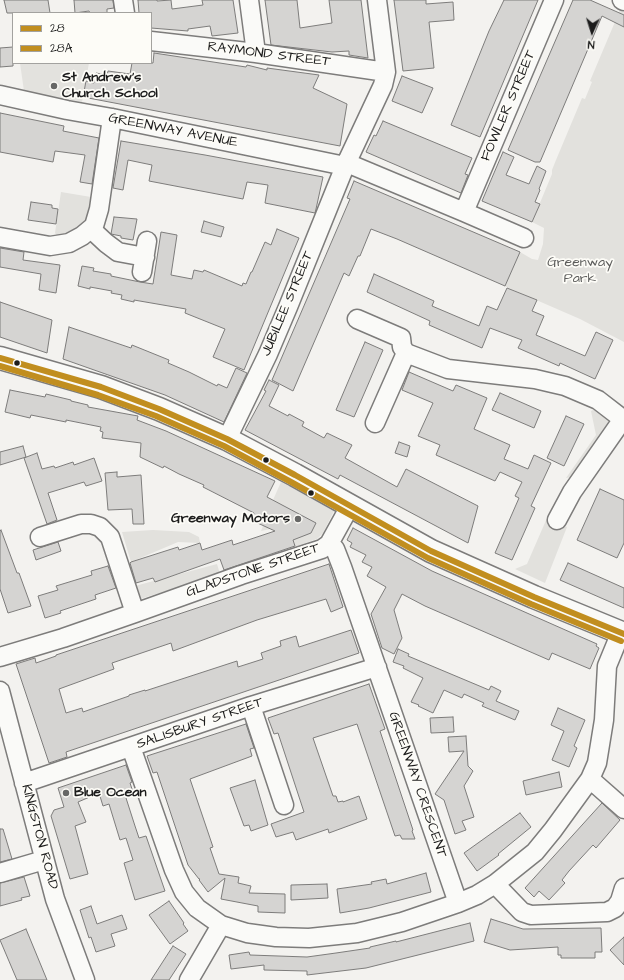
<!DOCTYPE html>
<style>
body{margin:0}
#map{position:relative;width:624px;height:980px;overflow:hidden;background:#f3f2ef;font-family:"Architects Daughter",sans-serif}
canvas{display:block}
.legend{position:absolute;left:12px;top:12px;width:140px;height:52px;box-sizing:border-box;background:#fdfcf7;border:1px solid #a3a29f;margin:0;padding:5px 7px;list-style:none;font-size:12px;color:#1c1c1c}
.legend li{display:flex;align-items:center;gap:8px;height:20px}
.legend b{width:20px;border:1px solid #a3a29f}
.north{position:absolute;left:572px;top:12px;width:40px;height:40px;-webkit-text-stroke:3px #fdfcf7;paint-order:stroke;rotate:184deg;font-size:11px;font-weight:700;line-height:16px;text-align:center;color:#1c1c1c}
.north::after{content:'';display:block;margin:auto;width:14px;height:18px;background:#1c1c1c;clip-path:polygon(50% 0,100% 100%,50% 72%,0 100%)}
</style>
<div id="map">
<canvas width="624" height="980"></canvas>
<ul class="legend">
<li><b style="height:5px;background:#c18e1f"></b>28</li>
<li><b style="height:5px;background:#c18e1f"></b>28A</li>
</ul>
<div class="north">N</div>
</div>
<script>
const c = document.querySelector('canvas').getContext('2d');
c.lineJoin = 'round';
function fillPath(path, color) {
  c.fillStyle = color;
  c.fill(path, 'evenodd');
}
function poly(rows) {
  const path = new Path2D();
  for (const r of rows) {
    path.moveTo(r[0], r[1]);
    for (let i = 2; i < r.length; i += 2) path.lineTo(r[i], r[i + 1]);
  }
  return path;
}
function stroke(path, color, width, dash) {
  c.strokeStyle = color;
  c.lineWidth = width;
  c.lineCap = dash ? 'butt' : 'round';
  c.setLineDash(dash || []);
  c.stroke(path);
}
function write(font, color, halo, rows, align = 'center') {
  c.font = font + ' "Architects Daughter",sans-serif';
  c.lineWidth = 3.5;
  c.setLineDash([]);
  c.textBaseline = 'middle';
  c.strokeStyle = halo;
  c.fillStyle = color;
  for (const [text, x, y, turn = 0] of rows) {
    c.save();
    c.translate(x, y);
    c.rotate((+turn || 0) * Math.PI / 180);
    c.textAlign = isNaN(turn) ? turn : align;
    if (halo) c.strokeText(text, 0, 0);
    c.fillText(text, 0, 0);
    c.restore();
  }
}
fillPath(poly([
 [20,63,89,63,82,102,24,91],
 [281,482,334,510,335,509,323,533,317,539,282,551,275,528,261,531,273,500]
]), '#e3e2de');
fillPath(poly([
 [620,10,624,12,624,342,580,319,504,286,520,252,532,259,538,260,543,244,544,228,532,222,552,174,552,170,556,160,582,98,585,99,592,82,590,81],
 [61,192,91,197,94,201,91,214,83,226,59,238,55,233],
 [595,409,611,418,611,423,572,477,566,478,596,435,591,411],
 [547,518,567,527,545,583,515,569,527,564],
 [153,530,189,532,199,537,200,543,178,542,131,562,122,532],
 [217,564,220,574,140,599,135,586]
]), '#e2e1dd');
const building = poly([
 [4,0,48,0,50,13,7,13,4,0],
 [74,0,113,0,114,8,107,9,107,13,90,13,89,11,75,13,74,0],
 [138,0,157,0,157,1,171,0,172,9,203,5,202,0,233,0,238,33,212,36,210,26,188,29,188,31,151,28,151,13,139,13,138,0],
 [265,0,297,0,300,28,332,23,329,0,361,0,368,58,349,55,349,51,332,52,271,45,265,0],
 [394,0,426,0,426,4,453,2,454,20,429,22,434,68,403,71,394,0],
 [504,0,538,0,480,137,451,125,489,31,504,0],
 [573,0,590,0,624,15,624,27,602,16,540,162,535,162,508,150,573,0],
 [13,47,13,66,0,67,0,48,13,47],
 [154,53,246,67,247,65,267,70,267,68,319,75,313,88,347,104,340,146,83,97,86,81,94,83,96,73,107,75,108,71,130,74,132,63,153,63,154,53],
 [402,76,433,88,422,113,392,101,402,76],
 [0,113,64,126,63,131,99,138,92,184,80,182,85,155,55,151,53,162,0,152,0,113],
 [383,121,472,158,465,174,468,175,461,193,366,152,374,135,376,136,383,121],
 [121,141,205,155,323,177,316,209,315,213,265,203,268,185,247,182,243,199,149,181,152,165,128,160,123,190,113,188,121,141],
 [503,152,514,157,506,175,529,184,537,166,546,171,539,189,540,190,535,202,540,204,532,222,482,201,503,152],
 [354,181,520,252,505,286,397,239,371,229,360,256,358,256,349,276,344,273,293,391,272,380,350,199,347,198,354,181],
 [31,202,52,205,52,208,58,209,56,224,28,220,31,202],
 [114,217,137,219,133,240,121,238,121,236,111,234,114,217],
 [204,221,224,227,221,237,201,232,204,221],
 [277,229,299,238,244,370,213,357,225,329,185,313,186,309,134,300,134,302,121,299,122,295,111,293,112,291,90,287,90,289,78,286,82,266,94,268,93,271,111,274,111,276,140,282,153,284,161,232,177,235,171,275,192,279,194,270,203,272,204,270,242,286,243,283,246,284,251,272,252,272,265,242,271,245,277,229],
 [0,248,24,252,23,260,60,265,56,293,39,290,41,274,0,267,0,248],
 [374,274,434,301,432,306,479,326,487,306,497,310,507,288,537,300,532,311,544,316,536,335,585,356,596,332,613,340,595,379,560,363,559,366,518,348,522,340,490,328,482,348,429,325,430,321,367,292,374,274],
 [0,302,52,320,47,353,0,337,0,302],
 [69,327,131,348,132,345,169,360,168,363,189,372,217,386,218,384,227,388,236,368,247,373,224,422,165,395,63,359,69,327],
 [365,342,383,350,354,417,336,410,365,342],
 [409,372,453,391,456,385,487,398,474,429,510,445,504,459,528,469,534,455,551,463,531,506,535,508,512,560,495,553,519,498,515,496,522,482,500,472,495,481,436,455,440,445,418,436,433,403,402,390,409,372],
 [269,380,279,385,269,406,288,416,289,414,304,422,302,426,324,438,327,433,352,445,345,458,397,487,406,469,478,506,468,543,340,475,338,479,245,430,266,391,264,390,269,380],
 [10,390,45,397,46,394,71,400,71,401,88,405,88,407,138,416,137,420,166,431,275,481,267,497,316,523,311,533,293,540,295,546,224,570,220,559,155,582,153,578,136,583,130,563,131,562,178,547,179,550,200,543,202,550,232,540,233,545,275,531,251,520,254,513,203,487,204,485,179,474,164,466,163,468,140,457,141,443,102,438,103,432,100,431,101,427,66,420,66,422,31,415,30,418,5,412,10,390],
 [500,393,541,411,534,428,492,410,500,393],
 [566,416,584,424,564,466,547,458,566,416],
 [399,442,410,446,407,457,395,453,399,442],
 [23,446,26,457,0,465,0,452,23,446],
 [37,453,42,469,54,466,55,468,73,462,74,465,94,458,102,481,86,486,84,482,48,493,57,520,47,524,24,458,37,453],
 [117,472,117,477,141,475,144,524,133,524,132,509,108,510,105,473,117,472],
 [600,489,624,500,624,543,617,558,577,540,600,489],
 [353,528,432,571,597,644,596,646,599,648,590,669,552,653,549,660,425,606,402,594,394,610,402,638,394,654,382,648,371,614,386,587,367,576,372,567,362,562,366,555,350,547,352,543,347,540,353,528],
 [1,530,17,573,19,573,31,606,8,613,0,589,0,531,1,530],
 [58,542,61,551,36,560,33,550,58,542],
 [568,563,624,588,624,608,560,580,568,563],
 [329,564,343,607,331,612,326,599,257,620,173,651,171,643,112,663,114,669,59,689,66,713,82,708,83,712,129,696,129,695,145,690,145,691,237,661,238,667,263,659,261,653,281,646,280,641,296,636,299,647,351,630,359,653,66,752,67,757,49,763,16,664,35,658,36,663,56,656,56,655,329,564],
 [108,566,116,588,95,595,96,599,60,611,61,613,45,618,38,596,58,590,56,586,92,575,91,571,108,566],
 [398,649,409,654,408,656,489,690,491,686,501,691,496,701,519,711,515,720,482,706,484,703,464,694,462,698,444,690,433,713,418,706,419,705,411,702,423,678,403,668,404,666,393,662,398,649],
 [369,684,385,729,380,731,413,830,412,831,415,839,402,839,400,835,395,836,357,724,313,738,333,796,336,796,338,802,343,801,343,802,359,796,367,819,329,833,328,829,296,840,293,832,276,837,271,824,304,812,278,733,274,734,268,718,369,684],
 [558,708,585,720,574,746,577,748,569,767,552,760,564,731,551,725,558,708],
 [453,717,454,732,431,733,430,718,453,717],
 [246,724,254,748,250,749,252,756,190,779,213,847,210,848,219,874,239,877,238,883,251,886,249,893,285,894,285,913,258,912,258,906,221,899,225,878,208,892,199,880,200,879,199,879,188,865,157,772,153,773,147,756,246,724],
 [466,736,468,766,473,771,464,786,474,817,462,821,466,830,455,834,444,800,435,794,464,751,449,752,448,737,466,736],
 [126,765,132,782,130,783,134,795,126,798,135,826,139,838,146,836,165,891,135,900,124,863,133,860,126,838,120,840,109,804,103,806,99,793,78,802,86,822,75,826,88,874,70,879,51,816,54,810,64,807,58,788,126,765],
 [559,772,562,787,526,795,523,781,559,772],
 [255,780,268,825,251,831,249,825,244,826,230,788,255,780],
 [602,803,620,820,596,848,593,845,569,871,562,880,565,883,549,900,539,891,534,897,525,888,602,803],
 [520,813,531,827,498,854,499,855,477,871,464,853,520,813],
 [0,829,3,829,12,859,0,862,0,829],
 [426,873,431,892,369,908,340,913,337,889,372,884,371,882,386,879,387,884,426,873],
 [24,877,30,896,21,898,22,900,0,906,0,883,24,877],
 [327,884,328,898,291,900,291,885,327,884],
 [169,901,184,923,183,924,188,931,170,944,149,915,169,901],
 [91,906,97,924,122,915,127,929,111,934,115,946,96,952,91,937,89,938,80,910,91,906],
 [491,919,523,929,601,928,602,952,595,952,595,958,561,958,561,955,558,955,558,947,510,950,484,942,491,919],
 [470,923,474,941,366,968,307,975,307,971,264,970,264,965,231,969,229,955,249,952,250,955,307,957,336,953,370,948,370,947,396,941,396,942,470,923],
 [26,929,47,980,17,980,0,940,26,929],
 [624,937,624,965,610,950,624,937],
 [173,946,186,954,169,980,151,980,173,946]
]);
fillPath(building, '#d5d4d2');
stroke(building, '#7d7c7b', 1);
const minor = poly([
 [123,0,125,13],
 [249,0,256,53],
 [622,0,624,1],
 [151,41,256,53,386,72],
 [0,95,67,110,112,118,345,166],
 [347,163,464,212,524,238],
 [464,212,554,0],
 [91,229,106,243,118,252,145,257],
 [0,237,50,246,69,243,82,236,94,226,99,209,112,118],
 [142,272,147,241],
 [357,319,401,338,402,347,406,353,448,369,535,379,552,383,565,386,598,400,624,420],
 [375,423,406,353],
 [227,439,268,354,288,307,345,166,383,85,386,72,377,0],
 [557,520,572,492,623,419],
 [40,537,81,524,91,524,100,527,110,537,135,613],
 [329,544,335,549,342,567,458,903],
 [0,657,63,638,135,613,241,575,322,549,329,544,350,506],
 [0,691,55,899,85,980],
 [251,706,284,805],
 [131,747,174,870,184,892,197,908,221,925],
 [590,779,624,809],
 [24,783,251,706,377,667],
 [0,873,44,860],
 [495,884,522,912,531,915,607,912,615,908,620,901,624,888],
 [189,980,221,925,247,933,276,937,309,938,357,933,402,922,458,903,477,895,495,884,535,852,553,830,590,779,597,763,604,720,607,666,621,632]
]);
const major = poly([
 [0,358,101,387,159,409,227,439,295,475,431,551,534,597,624,634]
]);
stroke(minor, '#7d7c7b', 21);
stroke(major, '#7d7c7b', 25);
stroke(minor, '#fafaf8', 18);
stroke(major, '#fafaf8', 22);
stroke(poly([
 [0,358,101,387,159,409,227,439,295,475,431,551,534,597,624,634]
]), '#c18e1f', 6);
stroke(poly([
 [0,366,98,395,156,416,224,446,291,482,428,558,531,604,621,641]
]), '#c18e1f', 6);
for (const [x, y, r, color] of [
 [54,86,4,"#676766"],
 [17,363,3.5,"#1c1c1c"],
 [266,460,3.5,"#1c1c1c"],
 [311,493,3.5,"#1c1c1c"],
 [298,519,4,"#676766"],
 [66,793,4,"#676766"]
]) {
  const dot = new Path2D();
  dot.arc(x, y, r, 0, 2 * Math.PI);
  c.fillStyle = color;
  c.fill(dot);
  stroke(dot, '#fdfcf7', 1.5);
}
write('14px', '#1c1c1c', '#fdfcf7', [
 ["RAYMOND STREET",269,55,7],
 ["FOWLER STREET",509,106,-67],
 ["GREENWAY AVENUE",173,131,11],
 ["JUBILEE STREET",288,304,-67],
 ["GLADSTONE STREET",253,571,-19],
 ["SALISBURY STREET",200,724,-19],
 ["GREENWAY CRESCENT",417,785,71],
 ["KINGSTON ROAD",39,837,75]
]);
write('bold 14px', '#1c1c1c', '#fdfcf7', [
 ["St Andrew's",62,78],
 ["Church School",62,94],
 ["Greenway Motors",290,519,"right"],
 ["Blue Ocean",74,793]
], 'left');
write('14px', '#5c5c5b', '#fdfcf7', [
 ["Greenway",580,263],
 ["Park",580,279]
]);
</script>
